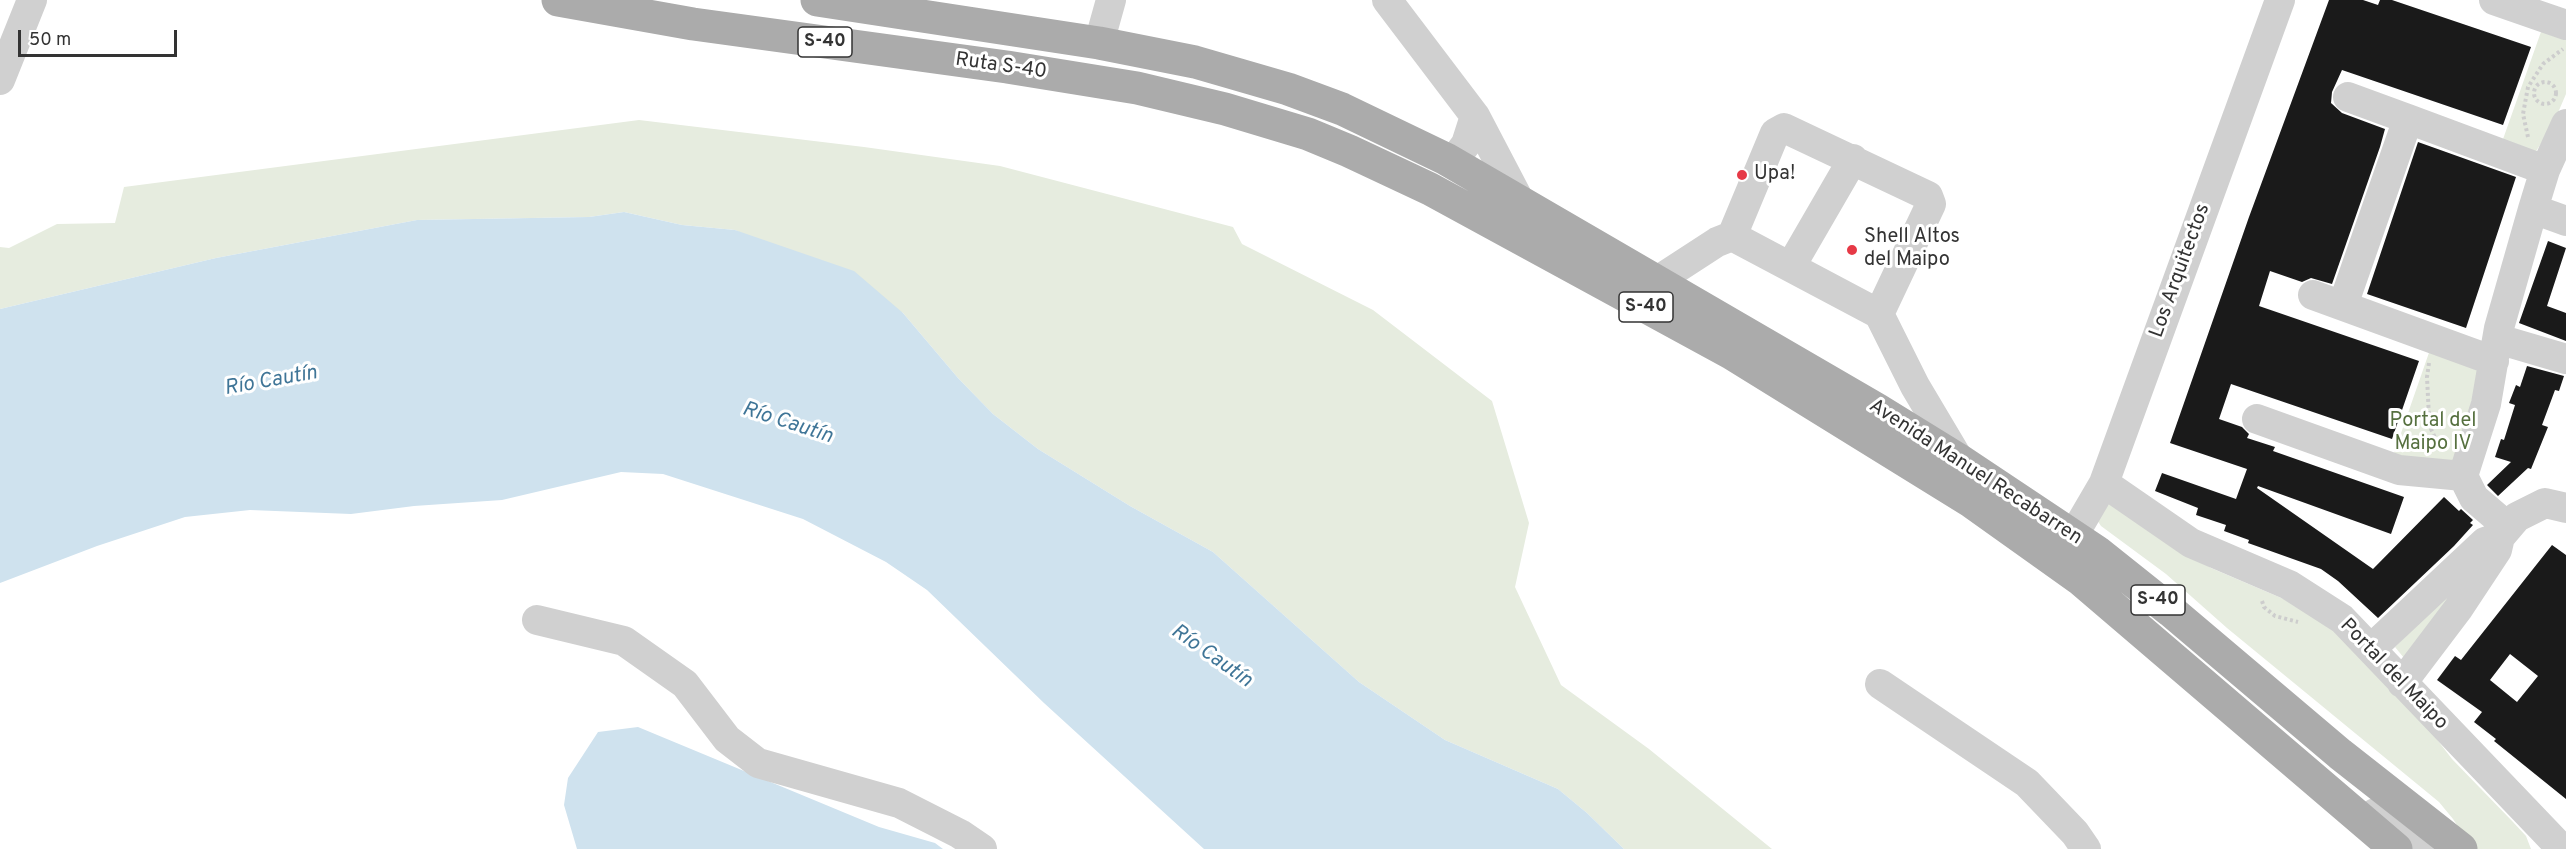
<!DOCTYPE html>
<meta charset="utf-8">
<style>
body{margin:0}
#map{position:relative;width:2566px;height:849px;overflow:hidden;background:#fff;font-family:Overpass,sans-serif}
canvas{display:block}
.scale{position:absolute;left:18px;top:30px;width:159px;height:27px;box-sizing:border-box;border:3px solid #333;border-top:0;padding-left:8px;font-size:18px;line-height:21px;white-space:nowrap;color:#333;-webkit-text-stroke:4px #fff;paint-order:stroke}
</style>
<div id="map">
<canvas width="2566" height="849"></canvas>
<div class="scale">50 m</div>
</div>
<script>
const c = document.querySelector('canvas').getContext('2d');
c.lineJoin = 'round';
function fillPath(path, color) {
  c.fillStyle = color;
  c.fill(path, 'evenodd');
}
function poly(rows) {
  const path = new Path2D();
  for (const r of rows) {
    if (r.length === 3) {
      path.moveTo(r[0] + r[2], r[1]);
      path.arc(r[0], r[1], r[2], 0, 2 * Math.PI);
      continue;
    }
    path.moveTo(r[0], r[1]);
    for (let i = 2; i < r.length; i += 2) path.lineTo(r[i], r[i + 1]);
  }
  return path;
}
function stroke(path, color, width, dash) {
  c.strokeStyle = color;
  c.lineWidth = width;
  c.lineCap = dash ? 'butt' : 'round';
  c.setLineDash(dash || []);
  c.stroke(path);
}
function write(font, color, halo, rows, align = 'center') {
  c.font = font + ' Overpass,sans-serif';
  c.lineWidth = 6;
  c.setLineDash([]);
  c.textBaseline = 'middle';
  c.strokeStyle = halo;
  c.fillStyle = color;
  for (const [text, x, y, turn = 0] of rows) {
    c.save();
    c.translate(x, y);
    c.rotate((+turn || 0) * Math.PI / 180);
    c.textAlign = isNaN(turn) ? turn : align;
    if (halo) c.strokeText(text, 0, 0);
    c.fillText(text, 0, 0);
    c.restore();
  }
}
fillPath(poly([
 [2542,29,2566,37,2566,94,2554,122,2535,153,2502,142],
 [639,120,864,147,1000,166,1233,227,1242,244,1373,310,1492,401,1529,523,1515,587,1561,685,1649,749,1772,849,1624,849,1587,813,1558,789,1445,740,1359,682,1213,552,1130,506,1038,449,993,414,958,378,903,313,735,230,682,225,624,212,589,217,417,220,216,258,0,309,0,247,9,248,57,224,115,223,124,187],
 [2432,344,2481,364,2455,466,2391,462],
 [2109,502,2211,568,2293,603,2324,621,2429,729,2452,759,2513,822,2526,836,2531,849,2473,849,2453,819,2439,802,2227,628,2166,574,2101,526,2095,517],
 [2478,565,2404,658,2395,647]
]), '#e6ecdf');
fillPath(poly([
 [624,212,682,225,735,230,854,271,903,313,958,378,993,414,1038,449,1130,506,1213,552,1359,682,1445,740,1558,789,1587,813,1624,849,1204,849,1044,703,927,590,886,562,803,519,663,474,621,472,502,500,414,506,351,514,250,510,185,517,97,546,0,583,0,309,216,258,417,220,589,217],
 [638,727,879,827,935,843,943,849,577,849,564,805,568,778,598,732]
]), '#cfe2ee');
fillPath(poly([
 [2329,0,2363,0,2378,5,2380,0,2392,0,2531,47,2503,125,2342,70,2332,92,2331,103,2342,113,2385,129,2380,147,2332,284,2311,278,2302,282,2270,271,2259,306,2419,361,2392,439,2231,384,2219,419,2242,427,2249,434,2247,438,2275,447,2273,451,2404,497,2391,534,2258,486,2257,488,2373,569,2444,497,2459,511,2461,509,2473,520,2470,523,2473,525,2454,546,2378,618,2338,581,2321,569,2248,543,2249,540,2224,531,2226,525,2196,515,2198,508,2155,491,2162,473,2236,499,2247,469,2170,443,2249,217],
 [2418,142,2516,177,2466,328,2367,294],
 [2548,241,2566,248,2547,306,2566,313,2566,341,2519,323],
 [2527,366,2564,376,2559,391,2555,390,2542,425,2548,427,2531,469,2528,468,2498,496,2487,485,2511,462,2495,457,2501,439,2504,440,2515,405,2509,403,2516,385,2520,387],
 [2552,545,2566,555,2566,799,2494,741,2496,739,2474,722,2482,712,2437,680,2455,656,2461,660],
 [2510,654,2538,676,2517,702,2490,680]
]), '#1a1a1a');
stroke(poly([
 [2545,93,11],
 [2528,137,2523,114,2528,87,2543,64,2563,49],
 [2429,363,2427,377,2429,417,2431,429,2440,449],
 [2262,601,2264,607,2275,616,2298,622]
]), '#cdcdcd', 4, [3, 3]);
stroke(poly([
 [1387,0,1475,116,1520,202],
 [2494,0,2566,25],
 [1099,43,1111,0],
 [0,80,32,0],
 [2348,97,2408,119],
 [1446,159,1457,156,1466,144,1475,116],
 [2533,209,2566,221],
 [1732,236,1775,133,1784,128,1928,196,1931,204,1879,314],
 [1791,266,1853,159],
 [1657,281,1717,242,1732,236,1879,314,1915,386,1959,460],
 [2313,295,2494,361],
 [2343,305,2408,119,2545,170],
 [2498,339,2566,359],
 [2257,419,2399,470,2463,476],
 [2104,483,2191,543,2289,585,2342,619,2562,849],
 [2508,527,2474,498,2463,476,2486,404,2499,328,2533,209,2545,170,2566,124],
 [2073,536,2104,483,2280,0],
 [537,620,624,641,685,684,727,739,758,763,899,803,960,834,982,849],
 [2372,648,2485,542,2497,538],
 [2402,683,2458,609,2497,550,2500,537,2517,517,2545,503,2566,508],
 [1880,684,2027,783,2075,833,2086,849],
 [2375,813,2423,849]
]), '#d0d0d0', 30);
stroke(poly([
 [558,0,693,24,1007,67,1137,88,1225,109,1308,134,1349,151,1430,189,1731,353,1972,502,2080,579,2396,849],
 [817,0,1099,43,1195,62,1288,89,1342,109,1446,159,1878,410,1959,460,2097,552,2171,611,2340,754,2461,849]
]), '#ababab', 33);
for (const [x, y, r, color] of [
 [1742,175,6,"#e63946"],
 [1852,250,6,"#e63946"]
]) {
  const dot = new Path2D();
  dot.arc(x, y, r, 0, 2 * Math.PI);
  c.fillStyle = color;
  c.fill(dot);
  stroke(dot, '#fff', 2);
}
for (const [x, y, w] of [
 [825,42,54],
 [1646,307,54],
 [2158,600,54]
]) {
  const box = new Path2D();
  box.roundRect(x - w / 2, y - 15, w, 30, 4.5);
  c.fillStyle = '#fff';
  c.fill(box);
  stroke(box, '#333', 1.5);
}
write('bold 18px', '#333', null, [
 ["S-40",825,42],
 ["S-40",1646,307],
 ["S-40",2158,600]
]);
write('20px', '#333', '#fff', [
 ["Ruta S-40",1001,67,8],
 ["Los Arquitectos",2181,271,-70],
 ["Avenida Manuel Recabarren",1975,473,33],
 ["Portal del Maipo",2393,675,46]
]);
write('20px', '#333', '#fff', [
 ["Upa!",1754,175],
 ["Shell Altos",1864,238],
 ["del Maipo",1864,261]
], 'left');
write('20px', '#56703f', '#fff', [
 ["Portal del",2433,422],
 ["Maipo IV",2433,445]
]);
write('italic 21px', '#3f7597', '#fff', [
 ["Río Cautín",271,382,-10],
 ["Río Cautín",787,424,18],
 ["Río Cautín",1211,657,35]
]);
</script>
